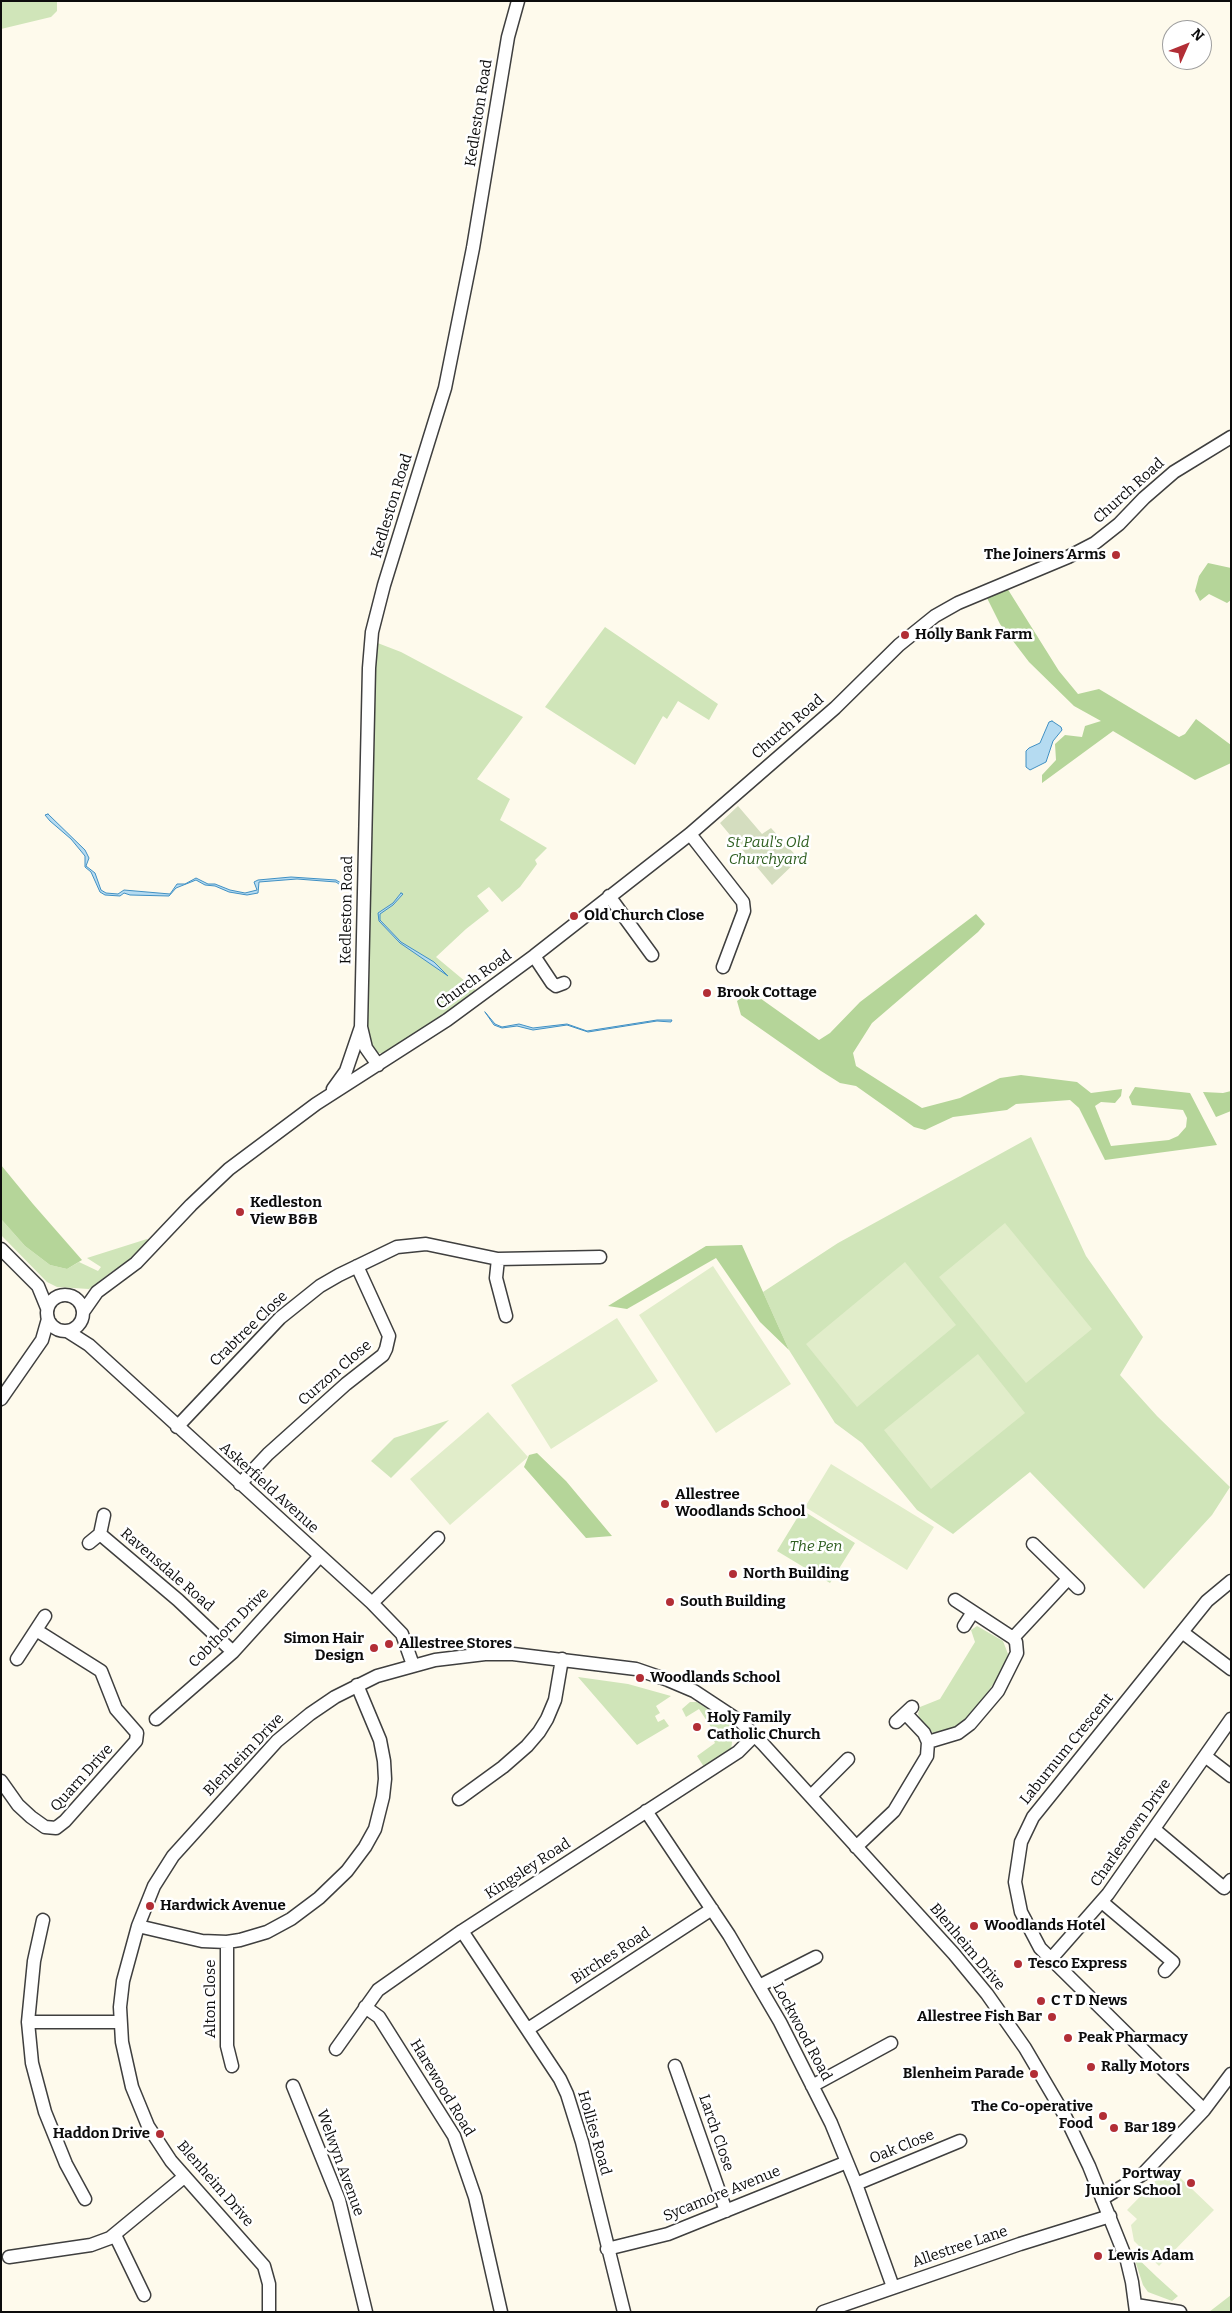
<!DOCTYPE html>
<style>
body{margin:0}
#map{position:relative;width:1232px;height:2313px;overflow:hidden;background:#fefaec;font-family:Bitter,serif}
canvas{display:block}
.frame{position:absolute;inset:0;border:2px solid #0c0c0c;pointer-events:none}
.north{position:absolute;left:1162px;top:20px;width:50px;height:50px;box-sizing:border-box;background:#fff;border:1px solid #9e9e9e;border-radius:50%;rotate:46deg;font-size:14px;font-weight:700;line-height:20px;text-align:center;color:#0c0c0c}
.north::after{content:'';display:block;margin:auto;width:18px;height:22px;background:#b22e36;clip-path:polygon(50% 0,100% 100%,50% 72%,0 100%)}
</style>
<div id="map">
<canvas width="1232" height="2313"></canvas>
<div class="frame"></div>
<div class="north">N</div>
</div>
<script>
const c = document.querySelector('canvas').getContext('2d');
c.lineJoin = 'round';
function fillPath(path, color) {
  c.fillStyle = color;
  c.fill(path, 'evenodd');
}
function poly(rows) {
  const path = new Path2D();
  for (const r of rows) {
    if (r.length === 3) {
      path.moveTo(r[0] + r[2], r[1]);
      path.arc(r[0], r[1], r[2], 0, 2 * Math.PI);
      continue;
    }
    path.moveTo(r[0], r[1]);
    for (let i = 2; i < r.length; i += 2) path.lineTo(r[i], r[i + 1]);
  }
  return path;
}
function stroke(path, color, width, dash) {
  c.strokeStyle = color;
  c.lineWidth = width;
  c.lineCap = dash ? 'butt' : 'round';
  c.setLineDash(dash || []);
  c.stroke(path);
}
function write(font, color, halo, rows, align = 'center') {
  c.font = font + ' Bitter,serif';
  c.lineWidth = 5;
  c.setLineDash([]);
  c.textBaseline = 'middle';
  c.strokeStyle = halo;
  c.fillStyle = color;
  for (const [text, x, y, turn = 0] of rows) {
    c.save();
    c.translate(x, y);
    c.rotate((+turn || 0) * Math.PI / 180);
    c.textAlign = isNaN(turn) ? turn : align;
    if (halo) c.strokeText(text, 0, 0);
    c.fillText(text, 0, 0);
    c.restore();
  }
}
fillPath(poly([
 [1,1,57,1,57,11,51,17,1,29],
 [605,627,718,704,709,720,678,701,667,719,663,716,635,765,545,707],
 [375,642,401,652,523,717,477,779,510,799,500,820,547,848,535,860,537,864,520,887,502,902,489,887,477,896,489,911,466,929,436,957,478,992,394,1049,383,1053,376,1053,371,1049,365,1029],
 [1031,1137,1086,1256,1143,1337,1120,1375,1157,1416,1230,1487,1212,1515,1144,1589,1030,1472,953,1534,917,1510,862,1443,835,1423,789,1350,763,1292,838,1243],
 [1,1219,25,1246,50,1265,67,1269,79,1262,98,1271,101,1267,87,1258,147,1239,151,1242,120,1270,114,1270,89,1289,57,1287,47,1282,1,1235],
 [449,1420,391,1478,371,1461,394,1438],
 [802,1510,855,1543,830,1583,777,1551],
 [977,1626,1003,1641,1008,1654,1005,1667,972,1715,956,1728,933,1733,920,1719,918,1714,920,1707,940,1699,975,1642,971,1630],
 [578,1677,628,1684,671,1696,656,1706,660,1713,655,1716,658,1722,664,1719,669,1726,637,1745],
 [690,1702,697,1702,734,1727,731,1750,704,1767,697,1756,715,1743,711,1736,715,1733,699,1709,686,1717,682,1709],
 [1133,2254,1157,2277,1178,2296,1172,2301,1148,2292,1143,2285],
 [1231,2295,1231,2312,1209,2312]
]), '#d0e5b9');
fillPath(poly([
 [1208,563,1231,568,1231,600,1227,603,1209,594,1200,601,1195,591,1199,576],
 [1007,588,1059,671,1078,694,1099,689,1179,737,1185,734,1196,719,1231,745,1231,763,1195,780,1113,731,1042,783,1042,775,1056,760,1055,744,1065,735,1082,737,1085,726,1101,721,1074,706,1029,662,1000,624,987,598],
 [976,914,985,924,978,932,872,1023,853,1053,856,1066,922,1108,960,1098,1000,1078,1021,1075,1077,1082,1091,1093,1122,1089,1121,1096,1115,1103,1101,1102,1095,1106,1111,1146,1169,1140,1178,1136,1186,1127,1187,1118,1183,1110,1132,1105,1129,1097,1135,1087,1190,1093,1217,1145,1105,1160,1079,1108,1070,1100,1016,1104,1007,1110,953,1117,925,1130,914,1127,856,1086,840,1083,821,1071,741,1015,737,1001,750,991,819,1040,830,1033,860,1002],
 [1231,1091,1231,1111,1216,1117,1203,1092,1223,1093],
 [1,1165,33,1204,82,1260,67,1269,50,1265,25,1246,1,1219],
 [742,1245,789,1350,760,1322,716,1258,627,1309,608,1306,706,1246],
 [537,1453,566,1481,612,1536,586,1538,524,1467,529,1455]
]), '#b5d599');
fillPath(poly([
 [738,806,762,834,771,828,799,859,772,885,720,823]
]), '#d4ddbf');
fillPath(poly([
 [1005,1223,1092,1329,1026,1383,939,1277],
 [905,1262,956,1325,857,1407,806,1344],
 [713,1266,791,1384,716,1433,639,1315],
 [617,1318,658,1381,551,1449,511,1385],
 [978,1354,1025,1413,931,1489,884,1430],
 [488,1412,528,1457,450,1525,410,1479],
 [831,1464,934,1527,907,1570,805,1507],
 [1169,2167,1214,2210,1159,2266,1134,2241,1131,2225,1137,2219,1127,2210]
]), '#e1edca');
const water = poly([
 [1052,721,1061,727,1062,730,1053,741,1046,762,1030,770,1026,767,1026,751,1029,748,1040,743,1049,722,1052,721],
 [48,814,85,850,89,858,86,866,95,873,101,890,106,893,118,894,124,890,170,894,177,884,185,884,196,878,208,884,215,884,230,890,245,893,257,890,254,882,258,880,291,877,336,880,352,890,352,893,336,882,297,879,259,882,258,893,247,895,229,892,215,886,205,885,196,880,176,888,169,896,130,895,124,893,120,896,105,895,100,892,91,872,85,867,85,856,71,839,50,821,45,815,48,814],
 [401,893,403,894,393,905,380,914,380,920,401,942,434,962,448,976,400,943,379,921,378,913,393,903,401,893],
 [485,1012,495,1024,502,1027,519,1024,533,1028,567,1024,587,1031,657,1020,672,1020,671,1022,657,1021,588,1032,567,1025,533,1030,517,1026,502,1028,494,1025,485,1012]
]);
fillPath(water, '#b5dbf1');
stroke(water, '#4190c3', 1);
const minor = poly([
 [690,834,743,902,744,911,723,967],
 [609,896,652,955],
 [534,956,552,983,556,986,564,983],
 [361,1027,366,1048,378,1065],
 [333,1089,346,1071,361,1027,369,668,372,632,384,585,445,388,473,248,508,37,518,1],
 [1,1249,38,1286,47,1308],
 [498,1259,496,1278,506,1316],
 [65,1313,18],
 [83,1312,97,1292,136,1263,191,1205,229,1169,316,1104,447,1020,534,956,690,834,835,708,899,645,935,616,958,603,1068,557,1095,543,1119,524,1144,498,1174,472,1231,437],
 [67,1331,89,1345,372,1603,402,1634,413,1665],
 [1,1399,42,1340,48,1319],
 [177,1427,280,1318,320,1286,339,1275,397,1247,426,1244,498,1259,600,1257],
 [240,1484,268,1454,346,1384,383,1355,386,1349,389,1336,357,1266],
 [104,1515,100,1534,178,1600,233,1652],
 [89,1543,100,1534],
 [1033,1544,1078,1588],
 [372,1603,438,1538],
 [964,1626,973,1612],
 [1182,1632,1231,1669],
 [1013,1638,1068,1579],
 [17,1659,45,1616],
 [156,1719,233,1652,320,1556],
 [896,1722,912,1707],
 [928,1742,958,1733,970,1724,998,1691,1017,1653,1016,1642,1013,1638,955,1600],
 [1205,1756,1231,1776],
 [1,1781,18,1805,31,1817,45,1827,56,1828,65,1821,136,1741,137,1733,116,1709,101,1671,36,1630],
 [811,1796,848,1759],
 [459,1799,503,1767,527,1746,539,1732,547,1719,555,1700,562,1659],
 [646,1811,729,1935,780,2022,831,2123,856,2184,893,2287],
 [1154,1829,1224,1888,1231,1880],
 [856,1847,894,1811,927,1756,928,1742,924,1733,906,1714],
 [1102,1902,1173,1962,1165,1971],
 [43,1920,34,1961,28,2022,120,2022],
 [138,1926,202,1941,227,1942,240,1940,267,1932,291,1919,319,1898,347,1871,365,1847,375,1829,383,1797,385,1779,384,1761,380,1740,357,1685],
 [462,1931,560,2079,567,2094,582,2142,624,2312],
 [227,1942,227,2046,232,2066],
 [1050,1960,1108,1894,1231,1719],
 [759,1986,816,1957],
 [365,2007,379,2017,454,2136,475,2197,501,2312],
 [28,2022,32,2063,45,2112,66,2164,85,2199],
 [528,2029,712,1909],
 [336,2049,378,1990,462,1931,738,1752,755,1735],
 [675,2066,726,2211],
 [293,2086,339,2200,366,2312],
 [812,2086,891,2043],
 [1204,2110,1040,1948,1021,1912,1015,1882,1021,1842,1033,1817,1207,1601,1231,1581],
 [856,2184,960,2141],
 [1102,2199,1143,2174,1204,2110,1231,2074],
 [115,2235,144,2295],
 [607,2249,668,2234,847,2162],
 [9,2257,91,2245,110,2238,184,2177],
 [1136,2305,1180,2312],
 [269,2312,269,2284,264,2266,171,2161,148,2126,132,2087,122,2042,120,2007,123,1981,138,1926,154,1886,173,1856,277,1741,310,1714,335,1697,377,1676,435,1660,485,1654,513,1654,636,1669,668,1680,694,1691,741,1722,763,1744,954,1954,987,1994,1025,2048,1065,2116,1089,2166,1127,2261,1132,2282,1136,2312],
 [823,2312,1020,2244,1110,2216]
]);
stroke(minor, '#3f3f3f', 15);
stroke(minor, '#fff', 12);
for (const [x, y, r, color] of [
 [1116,555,5,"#b22e36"],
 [905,635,5,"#b22e36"],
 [574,916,5,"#b22e36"],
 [707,993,5,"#b22e36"],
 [240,1212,5,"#b22e36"],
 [665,1504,5,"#b22e36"],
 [733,1574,5,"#b22e36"],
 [670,1602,5,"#b22e36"],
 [389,1644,5,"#b22e36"],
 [374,1648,5,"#b22e36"],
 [640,1678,5,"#b22e36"],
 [697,1727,5,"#b22e36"],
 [150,1906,5,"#b22e36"],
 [974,1926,5,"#b22e36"],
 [1018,1964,5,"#b22e36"],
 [1041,2001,5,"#b22e36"],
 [1052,2017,5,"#b22e36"],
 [1068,2038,5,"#b22e36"],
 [1091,2067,5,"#b22e36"],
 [1034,2074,5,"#b22e36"],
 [1103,2116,5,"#b22e36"],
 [1114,2128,5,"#b22e36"],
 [160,2134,5,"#b22e36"],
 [1191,2183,5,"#b22e36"],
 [1098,2256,5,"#b22e36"]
]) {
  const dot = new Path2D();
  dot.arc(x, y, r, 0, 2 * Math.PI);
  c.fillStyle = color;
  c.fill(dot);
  stroke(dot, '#fff', 2);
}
write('15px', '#0c0c0c', '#fff', [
 ["Kedleston Road",479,113,-81],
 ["Church Road",1129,491,-42],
 ["Kedleston Road",392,506,-73],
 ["Church Road",788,727,-41],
 ["Kedleston Road",347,910,-89],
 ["Church Road",474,980,-36],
 ["Crabtree Close",249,1329,-44],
 ["Curzon Close",335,1373,-41],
 ["Askerfield Avenue",269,1488,42],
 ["Ravensdale Road",167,1570,41],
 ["Cobthorn Drive",229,1628,-45],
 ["Laburnum Crescent",1067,1749,-51],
 ["Blenheim Drive",244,1755,-46],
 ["Quarn Drive",82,1778,-48],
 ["Charlestown Drive",1131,1833,-55],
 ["Kingsley Road",528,1869,-33],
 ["Blenheim Drive",967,1947,50],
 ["Birches Road",611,1956,-33],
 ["Alton Close",211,1999,-90],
 ["Lockwood Road",802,2032,62],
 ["Harewood Road",442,2088,59],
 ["Hollies Road",594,2133,74],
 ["Larch Close",716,2133,71],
 ["Oak Close",902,2147,-22],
 ["Welwyn Avenue",340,2163,70],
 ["Blenheim Drive",215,2184,49],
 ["Sycamore Avenue",722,2194,-22],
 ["Allestree Lane",960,2247,-19]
]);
write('bold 15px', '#0c0c0c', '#fff', [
 ["The Joiners Arms",1106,555,"right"],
 ["Holly Bank Farm",915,635],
 ["Old Church Close",584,916],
 ["Brook Cottage",717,993],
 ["Kedleston",250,1203],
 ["View B&B",250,1220],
 ["Allestree",675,1495],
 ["Woodlands School",675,1512],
 ["North Building",743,1574],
 ["South Building",680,1602],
 ["Simon Hair",364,1639,"right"],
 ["Design",364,1656,"right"],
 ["Allestree Stores",399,1644],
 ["Woodlands School",650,1678],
 ["Holy Family",707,1718],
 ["Catholic Church",707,1735],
 ["Hardwick Avenue",160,1906],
 ["Woodlands Hotel",984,1926],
 ["Tesco Express",1028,1964],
 ["C T D News",1051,2001],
 ["Allestree Fish Bar",1042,2017,"right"],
 ["Peak Pharmacy",1078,2038],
 ["Rally Motors",1101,2067],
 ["Blenheim Parade",1024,2074,"right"],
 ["The Co-operative",1093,2107,"right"],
 ["Food",1093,2124,"right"],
 ["Bar 189",1124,2128],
 ["Haddon Drive",150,2134,"right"],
 ["Portway",1181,2174,"right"],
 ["Junior School",1181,2191,"right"],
 ["Lewis Adam",1108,2256]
], 'left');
write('italic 15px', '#2f5f21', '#fff', [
 ["St Paul's Old",768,843],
 ["Churchyard",768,860],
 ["The Pen",816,1547]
]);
</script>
